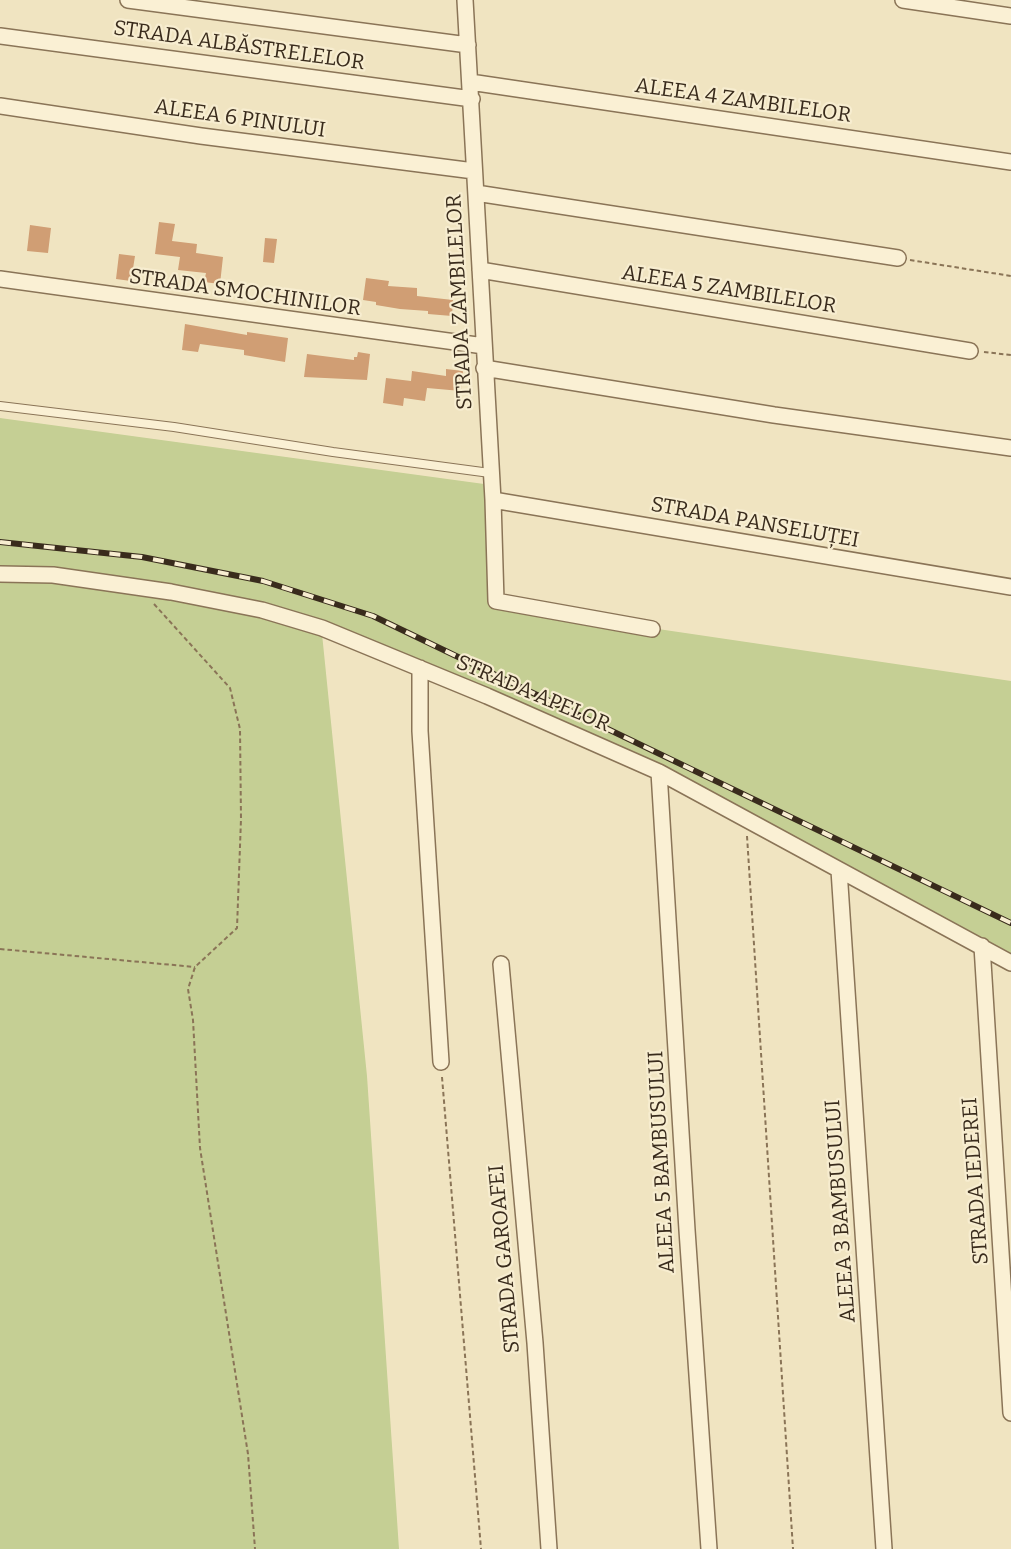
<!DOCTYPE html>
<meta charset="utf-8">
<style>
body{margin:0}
canvas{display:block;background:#f0e4c1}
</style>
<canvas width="1011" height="1549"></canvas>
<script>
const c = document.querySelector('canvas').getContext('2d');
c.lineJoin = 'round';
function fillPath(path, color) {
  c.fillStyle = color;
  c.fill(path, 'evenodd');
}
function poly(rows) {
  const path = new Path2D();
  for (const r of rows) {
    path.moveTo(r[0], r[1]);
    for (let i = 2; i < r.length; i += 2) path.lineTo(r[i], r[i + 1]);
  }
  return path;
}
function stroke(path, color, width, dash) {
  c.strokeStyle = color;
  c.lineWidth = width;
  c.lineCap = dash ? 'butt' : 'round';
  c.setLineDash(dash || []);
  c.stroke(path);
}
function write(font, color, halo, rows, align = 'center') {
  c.font = font + ' Bitter,serif';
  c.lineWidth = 4.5;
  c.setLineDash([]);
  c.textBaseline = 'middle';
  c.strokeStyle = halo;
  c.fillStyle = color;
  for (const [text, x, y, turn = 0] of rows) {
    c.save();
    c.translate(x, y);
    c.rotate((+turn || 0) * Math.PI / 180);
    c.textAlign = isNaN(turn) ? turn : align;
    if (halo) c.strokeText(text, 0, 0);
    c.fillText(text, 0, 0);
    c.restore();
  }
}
fillPath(poly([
 [0,418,484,484,502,606,1011,681,1011,954,620,746,409,655,321,624,367,1076,399,1549,0,1549]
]), '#c5cf94');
fillPath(poly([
 [159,222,175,224,172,241,197,244,196,253,223,257,220,284,204,282,206,273,178,270,180,257,155,254],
 [30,225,51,228,48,253,27,251],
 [265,238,277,239,274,263,263,262],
 [119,254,135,256,131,281,116,279],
 [366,278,389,281,388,286,417,288,417,296,453,300,452,316,428,314,428,311,400,309,376,305,376,302,363,300],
 [185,324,247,335,247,332,288,338,285,362,244,355,244,350,200,344,198,352,182,350],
 [358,352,370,354,367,380,304,377,307,354,354,360,354,357,357,357],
 [446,369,463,371,461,391,427,388,425,401,404,398,403,406,383,403,386,378,411,381,412,371,446,376]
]), '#d09e74');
const lane = poly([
 [0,406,174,427,333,452,490,473]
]);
const street = poly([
 [128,0,468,45],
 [465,0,493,500,496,601,652,629],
 [903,0,1011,16],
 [0,36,472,99],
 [470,82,1011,162],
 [0,106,201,136,474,171],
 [476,193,898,258],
 [480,270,970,351],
 [0,279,484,346],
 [484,368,774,415,1011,448],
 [493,500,1011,587],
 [0,574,53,575,171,592,262,610,322,628,487,696,659,772,1011,963],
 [420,668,420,731,441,1062],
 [659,772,687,1230,709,1549],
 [839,870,884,1549],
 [982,946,1011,1413],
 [501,964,535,1343,549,1549]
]);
stroke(lane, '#8a7457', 10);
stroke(street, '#8a7457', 18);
stroke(poly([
 [910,260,1011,276],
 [984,352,1011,355],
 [154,604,230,688,240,729,241,819,237,928,195,967,188,989,193,1020,200,1148,248,1454,255,1549],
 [747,836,793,1549],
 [0,949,195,967],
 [442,1077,481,1549]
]), '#8a7457', 2, [4.5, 3]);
stroke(lane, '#faf0d4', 8);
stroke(street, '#faf0d4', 15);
const rail = poly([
 [0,542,142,557,263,581,373,616,1011,923]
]);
stroke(rail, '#392b1c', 6);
stroke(rail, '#f7edd0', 4, [11]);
write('21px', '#392b1c', '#f7edd0', [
 ["STRADA ALBĂSTRELELOR",239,46,8],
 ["ALEEA 4 ZAMBILELOR",743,101,8],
 ["ALEEA 6 PINULUI",240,119,8],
 ["ALEEA 5 ZAMBILELOR",729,290,9],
 ["STRADA SMOCHINILOR",245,293,8],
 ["STRADA ZAMBILELOR",460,302,-93],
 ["STRADA PANSELUȚEI",755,523,10],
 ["STRADA APELOR",533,694,23],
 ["ALEEA 5 BAMBUSULUI",662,1162,-93],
 ["STRADA IEDEREI",976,1181,-94],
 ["ALEEA 3 BAMBUSULUI",841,1211,-94],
 ["STRADA GAROAFEI",505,1259,-95]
]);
</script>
